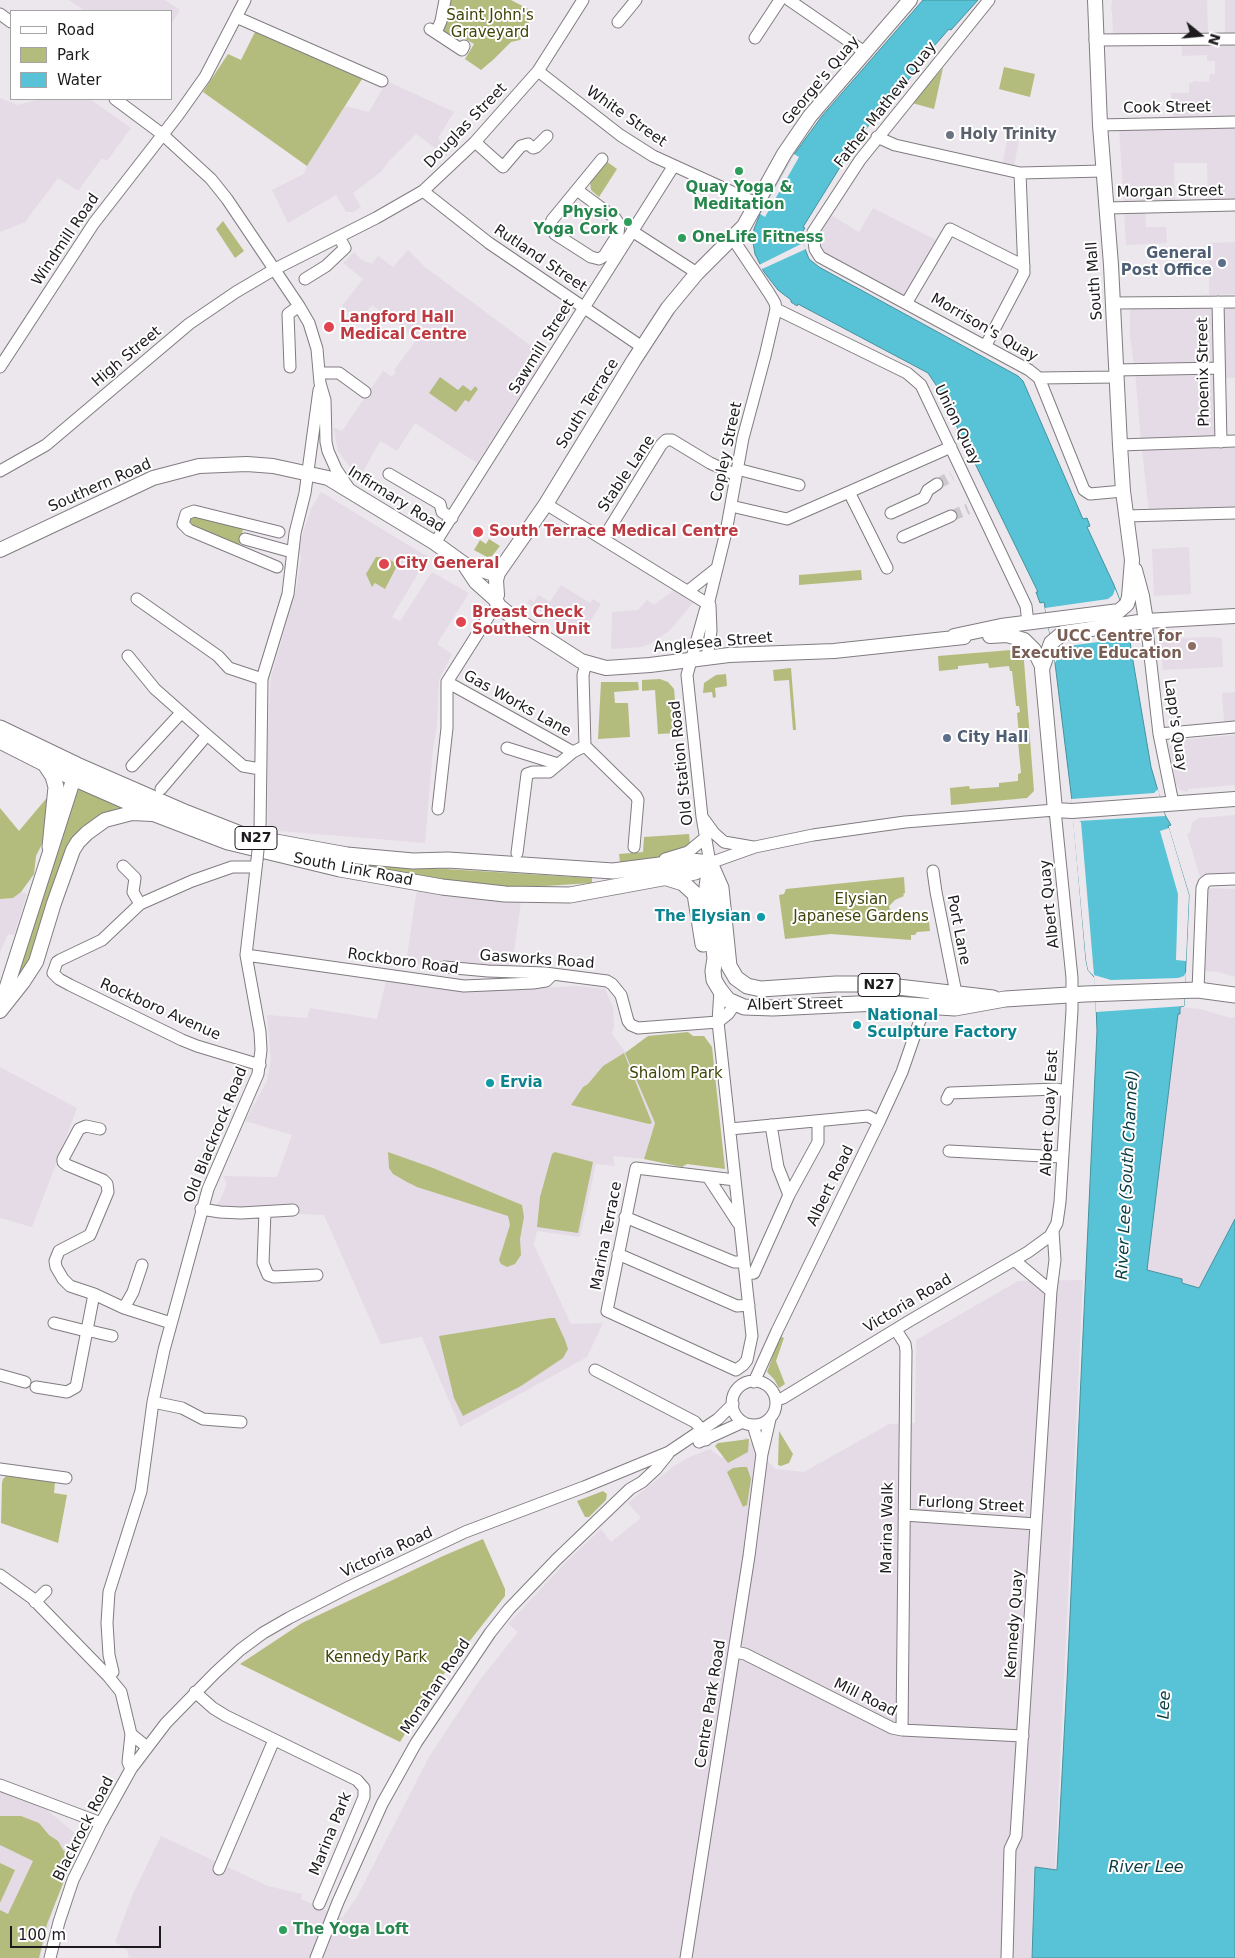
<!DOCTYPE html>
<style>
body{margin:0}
#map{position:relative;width:1235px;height:1958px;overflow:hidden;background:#ebe7ec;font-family:"DejaVu Sans",sans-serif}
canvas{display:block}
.legend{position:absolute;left:10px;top:10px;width:162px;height:90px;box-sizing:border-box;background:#fff;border:1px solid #a5a4a5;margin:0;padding:6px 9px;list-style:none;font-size:15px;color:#1d1b1d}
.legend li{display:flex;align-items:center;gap:10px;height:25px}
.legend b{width:25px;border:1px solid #a5a4a5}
.north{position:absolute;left:1175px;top:10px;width:50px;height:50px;-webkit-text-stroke:4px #fff;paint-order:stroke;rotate:107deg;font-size:14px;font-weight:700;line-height:20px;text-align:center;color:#1d1b1d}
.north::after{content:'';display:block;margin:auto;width:18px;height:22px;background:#1d1b1d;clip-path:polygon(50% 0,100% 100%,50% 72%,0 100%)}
.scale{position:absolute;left:10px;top:1926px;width:151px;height:22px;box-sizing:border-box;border:2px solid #1d1b1d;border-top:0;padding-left:6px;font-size:15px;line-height:18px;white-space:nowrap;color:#1d1b1d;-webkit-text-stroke:4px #fff;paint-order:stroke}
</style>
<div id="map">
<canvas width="1235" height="1958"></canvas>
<ul class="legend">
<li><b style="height:6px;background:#fff"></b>Road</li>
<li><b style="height:14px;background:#b4bc7d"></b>Park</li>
<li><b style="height:14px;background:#58c3d6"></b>Water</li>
</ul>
<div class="north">N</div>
<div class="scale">100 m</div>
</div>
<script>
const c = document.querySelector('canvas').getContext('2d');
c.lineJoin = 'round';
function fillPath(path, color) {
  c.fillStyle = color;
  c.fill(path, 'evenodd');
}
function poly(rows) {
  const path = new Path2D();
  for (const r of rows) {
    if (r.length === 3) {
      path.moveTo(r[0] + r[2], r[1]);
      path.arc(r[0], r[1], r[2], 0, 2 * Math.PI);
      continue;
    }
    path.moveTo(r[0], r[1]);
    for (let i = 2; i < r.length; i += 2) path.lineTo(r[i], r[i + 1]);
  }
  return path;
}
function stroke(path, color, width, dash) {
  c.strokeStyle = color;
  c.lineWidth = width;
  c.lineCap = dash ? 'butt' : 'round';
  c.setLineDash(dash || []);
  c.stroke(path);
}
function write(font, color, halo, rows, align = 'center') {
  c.font = font + ' "DejaVu Sans",sans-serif';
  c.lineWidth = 4;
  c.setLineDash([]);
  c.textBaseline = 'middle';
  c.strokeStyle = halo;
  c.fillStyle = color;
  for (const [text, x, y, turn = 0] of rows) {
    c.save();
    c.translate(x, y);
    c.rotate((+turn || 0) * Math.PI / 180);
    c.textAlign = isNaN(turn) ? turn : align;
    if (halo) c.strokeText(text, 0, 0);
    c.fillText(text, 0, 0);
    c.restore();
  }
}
fillPath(poly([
 [69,0,165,0,180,10,171,24,171,11,85,11],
 [1112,0,1207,0,1208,34,1113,35,1112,11,1111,10],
 [1225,0,1235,0,1235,34,1225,34],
 [1182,44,1235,44,1235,117,1173,117,1171,93,1189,93,1189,83,1193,83,1193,81,1209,82,1210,74,1215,74,1215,61,1207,61,1207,55,1182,56],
 [387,81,454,112,438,138,451,150,446,156,416,134,388,162,381,172,353,193,361,207,353,212,346,212,336,195,288,223,272,190,304,174,307,166,345,106,369,112],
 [0,98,18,105,39,99,90,99,131,128,107,161,102,158,78,191,58,178,25,222,0,232],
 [1235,128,1235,202,1208,202,1207,163,1174,163,1175,203,1124,204,1119,129],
 [1009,132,1020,134,1014,167,1002,165],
 [873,208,936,240,906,297,823,254,819,234,831,215,859,232],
 [1124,211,1145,211,1146,227,1166,227,1167,243,1126,245],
 [1235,242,1235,294,1209,295,1209,243],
 [408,250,425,267,546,357,477,463,415,423,397,451,380,441,361,475,352,470,338,451,333,427,342,431,383,371,392,377,396,372,394,370,417,339,372,305,358,321,342,306,363,279,343,263,354,252,362,260,372,264,378,256,393,267],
 [1130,308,1215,308,1215,366,1134,365,1130,336],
 [1221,308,1235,308,1235,378,1223,378],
 [1180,371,1181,375,1182,373,1215,373,1216,438,1141,440,1135,372],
 [1235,448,1235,510,1149,512,1142,450],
 [321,492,428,557,392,617,400,621,432,572,469,593,437,644,452,654,439,680,437,726,433,749,425,843,268,830,267,750,271,677,297,586,301,557,299,550,301,539,311,509],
 [1189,547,1191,594,1154,596,1152,549],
 [561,585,590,603,593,599,601,604,581,636,527,603,530,599,534,602,538,595,550,602],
 [674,590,693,603,669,631,650,644,641,647,611,649,612,612,638,610,647,600,654,605],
 [1211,637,1222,638,1223,667,1163,670,1160,639],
 [1235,692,1235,721,1224,722,1222,693],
 [1235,735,1235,785,1188,789,1188,792,1180,790,1176,784,1168,741],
 [1235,815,1235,876,1200,877,1187,834,1190,833,1192,823,1199,818],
 [418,882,522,895,511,972,406,963],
 [1205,888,1235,889,1235,977,1219,972,1204,971],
 [21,892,27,894,14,935,8,934,0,952,0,899,13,898],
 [386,981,534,988,577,986,605,989,613,1007,614,1025,612,1034,626,1053,655,1123,644,1159,613,1156,615,1166,596,1164,580,1237,537,1231,534,1245,571,1324,603,1323,587,1357,460,1427,422,1337,381,1344,324,1215,298,1214,298,1206,232,1210,212,1207,219,1203,227,1184,223,1176,277,1177,292,1135,245,1121,267,1081,271,1059,267,1015,307,1018,310,1008,377,1019],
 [1180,1007,1200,1009,1231,1018,1235,1017,1235,1219,1199,1288,1181,1282,1182,1279,1147,1270,1178,1014,1180,1014],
 [0,1067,77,1108,32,1227,0,1218],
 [1083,1280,1055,1869,1034,1867,1031,1958,129,1958,127,1950,115,1942,132,1896,161,1836,268,1886,302,1894,301,1899,342,1918,357,1897,429,1757,479,1681,518,1632,508,1624,567,1561,601,1529,611,1542,641,1518,628,1503,674,1466,690,1457,710,1449,722,1458,746,1437,775,1469,804,1472,889,1424,915,1423,916,1340,1018,1281],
 [0,1791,47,1810,82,1839,66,1872,56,1898,40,1958,0,1958]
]), '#e5dbe6');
fillPath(poly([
 [449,0,511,0,534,12,520,40,511,42,494,59,481,70,465,59,474,44,460,36,455,40,444,31],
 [255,32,362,79,307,166,203,92,228,54,241,60],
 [1004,67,1035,74,1030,97,999,89],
 [943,68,934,109,912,103],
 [606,161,617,169,599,197,591,190,590,181],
 [223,221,244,251,235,258,216,229],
 [440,377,458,390,463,385,471,391,475,386,478,389,469,402,465,400,456,412,429,393],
 [189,515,243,529,240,543,239,545,189,527],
 [489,539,500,546,492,556,487,557,474,550,480,540,486,544],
 [376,557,384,557,398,564,385,589,375,583,372,587,366,574],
 [861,570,862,580,799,585,799,575],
 [1011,650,1016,650,1022,654,1024,661,1034,791,1027,798,951,805,950,788,969,786,970,789,984,788,999,787,999,783,1018,781,1018,774,1021,773,1018,741,1022,740,1022,735,1019,735,1017,713,1020,712,1019,706,1016,706,1012,671,1010,671,1009,666,989,668,988,663,958,666,958,669,939,671,938,656],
 [791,668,796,730,793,730,789,680,774,681,773,670],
 [726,674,727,686,715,688,716,697,713,698,712,692,703,693,704,683,716,675],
 [660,679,668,682,674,689,678,733,658,734,655,690,642,691,642,680],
 [601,682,638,682,639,690,614,692,615,703,628,703,630,737,598,739],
 [77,786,128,809,112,811,89,824,35,951,21,973,18,971],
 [50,794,46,836,36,856,34,874,21,892,13,898,0,899,0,808,19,831],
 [689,834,690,844,687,847,672,854,656,858,620,862,619,854,643,852,644,837],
 [343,861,398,866,592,878,592,883,530,887,483,885,344,865],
 [904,877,905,893,903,894,904,896,895,900,889,906,890,911,917,923,929,921,930,931,917,932,915,935,911,935,911,940,831,934,785,939,779,895,784,894,786,889],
 [688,1032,693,1036,704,1036,712,1047,725,1169,687,1164,682,1167,644,1159,655,1123,625,1053,648,1036],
 [624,1053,652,1123,649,1124,571,1105,583,1087,588,1084,603,1066],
 [388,1152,433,1168,522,1205,524,1217,520,1239,521,1255,515,1264,507,1267,501,1264,499,1260,510,1225,508,1216,417,1187,407,1182,393,1174,389,1168],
 [555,1152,593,1162,578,1233,537,1227,540,1197,552,1154],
 [550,1318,555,1318,565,1340,568,1349,563,1358,521,1386,463,1416,454,1398,439,1336],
 [780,1336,784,1338,776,1361,785,1384,779,1388,774,1379,767,1372],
 [779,1431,793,1454,789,1463,781,1466,778,1465],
 [749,1439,748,1452,728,1463,715,1446,718,1443],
 [741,1467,747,1467,751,1479,747,1505,743,1507,727,1472,733,1468],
 [6,1476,55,1482,54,1493,67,1495,58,1543,1,1523,2,1483,3,1479],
 [603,1491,607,1494,606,1500,589,1517,585,1517,577,1501],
 [483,1539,505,1589,505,1596,432,1689,400,1742,240,1664,302,1623,443,1556],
 [0,1816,21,1816,39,1823,49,1835,58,1841,63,1850,68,1854,68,1871,47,1924,39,1958,0,1958,0,1910,8,1914,33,1861,0,1845],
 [0,1863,15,1870,0,1903]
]), '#b4bc7d');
const water = poly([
 [923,0,978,0,951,30,949,29,914,69,915,72,863,132,864,135,859,144,855,143,803,227,805,228,800,236,809,259,819,267,1018,376,1023,381,1083,519,1087,518,1090,526,1087,527,1114,585,1126,616,1129,637,1132,637,1130,640,1131,649,1151,767,1165,815,1171,825,1168,826,1189,895,1184,1006,1180,1007,1180,1014,1178,1014,1147,1270,1182,1279,1182,1283,1199,1288,1235,1219,1235,1958,1032,1958,1035,1867,1057,1870,1067,1681,1097,1031,1095,978,1088,970,1086,960,1072,801,1055,663,1044,602,1040,603,1036,592,1038,592,938,388,928,373,798,304,797,306,791,302,791,300,778,290,764,272,755,254,753,242,754,229,760,214,795,153,822,116,923,0]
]);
fillPath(water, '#58c3d6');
stroke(water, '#46919e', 1);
fillPath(poly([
 [794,154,799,157,765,217,760,214],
 [803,243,806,249,762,269,759,265],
 [1115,589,1126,616,1129,638,1068,646,1063,649,1055,663,1045,608,1108,599,1113,595],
 [1158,789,1165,816,1079,821,1081,822,1094,975,1111,980,1178,978,1184,976,1186,972,1184,1006,1096,1012,1094,976,1088,970,1086,960,1071,799,1154,793],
 [1169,828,1189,895,1186,961,1176,960,1178,894,1160,831]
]), '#ebe7ec');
stroke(poly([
 [937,484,952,476],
 [951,516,968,509]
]), '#ccc8cd', 11, [11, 5.5]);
const minor = poly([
 [789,0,866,53],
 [989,0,860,160,813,232,815,249,820,257,1029,370,1039,378,1084,490,1090,494,1123,491],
 [0,14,11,22],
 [236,17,382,81],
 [618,22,636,0],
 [430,29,462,50,464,46],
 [436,33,441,21,445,0],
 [755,38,780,0],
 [1095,40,1235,39],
 [538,71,620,135,653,156,756,203],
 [115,99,162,134,211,179,227,199,299,306,309,323,317,349,320,383,325,400,326,442,328,451,336,469,350,490],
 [1100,125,1235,122],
 [877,137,895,145,1020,173,1103,171],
 [475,142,503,167,521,146,528,144,533,148,536,147,547,136],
 [577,190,615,218,619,224,618,234,604,256,599,259,591,257,555,234,550,226,552,220,602,159],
 [423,191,489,243,642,347],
 [1106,208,1235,205],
 [632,231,697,273],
 [733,239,769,293,775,303,776,309,765,356,743,438,726,532,709,601,705,611,687,675,702,817,710,863,755,847,813,835,905,822,1055,810,1072,978,1072,1010,1060,1202,1057,1223,1050,1236,1028,1252,911,1320,783,1398,776,1400],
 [305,279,326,266,345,248,339,237],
 [907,302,950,229,1024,266],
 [1218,302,1221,442],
 [1113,303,1235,302],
 [776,309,907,373,921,385,1026,606,1028,623],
 [986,345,1024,273,1020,173],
 [0,367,94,223,178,115,205,77,245,0],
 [290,367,288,314,299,306],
 [1116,370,1219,368],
 [320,373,339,373,365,392],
 [1039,378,1116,377],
 [1120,445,1235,441],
 [737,469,799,485],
 [0,471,46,445,189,324,236,292,275,269,376,218,423,191,475,142,538,71,583,0],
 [389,474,440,504,442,512,452,518],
 [546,504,703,601,709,601],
 [731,506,787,519,849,492],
 [891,513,924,498,928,490,937,484],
 [1126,516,1235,513],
 [903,537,951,516],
 [245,539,292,552],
 [603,539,661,445,666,440,672,440,710,463,736,475],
 [435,543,673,167],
 [277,567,189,530,183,524,186,514,194,511,279,532],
 [887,568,849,492,951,447],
 [688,591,717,568],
 [137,599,218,656,229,668,262,679],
 [1146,621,1159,734,1173,803],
 [128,656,155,689,207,735,243,766,260,769],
 [707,658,711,631,710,605],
 [586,663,583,675,585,746,636,796,638,800,634,847],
 [447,682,573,752],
 [1159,734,1235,727],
 [507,748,558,764],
 [132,766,181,713],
 [161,789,207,735],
 [438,809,447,728,447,682,490,614,499,606],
 [703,818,714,833,724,842,753,847],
 [260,830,262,679,288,594,295,533,305,493,319,390],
 [517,853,527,774,533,772,549,772,573,752,585,746],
 [665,859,688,852,705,838],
 [123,866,135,878,133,892,140,904],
 [256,867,232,867,192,881,140,904,102,940,60,960,57,962,53,973,59,979,70,985,182,1040,197,1046,260,1065],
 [933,871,936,892,956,993],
 [246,955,464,986,533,983,546,981,553,974],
 [444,967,488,971,545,973,607,981,612,984,621,995,628,1021,631,1025,638,1028,718,1022],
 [720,990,718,1022,752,1336,747,1360,743,1365,736,1370,607,1311,636,1168,735,1180],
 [1198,990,1202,888,1204,883,1208,880,1235,879],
 [718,1022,728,1014,735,1004],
 [947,1099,950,1093,1056,1089,1066,1091],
 [771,1125,778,1167,789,1195],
 [100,1129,86,1126,79,1129,63,1159,63,1162,67,1165,103,1180,107,1184,108,1192,90,1235,59,1251,55,1261,56,1267,63,1279,70,1286,94,1294,124,1308,171,1323],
 [730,1129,868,1116,879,1122],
 [949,1151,1062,1157],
 [708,1177,738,1223],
 [201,1209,220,1212,241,1213,293,1210],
 [265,1212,263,1263,268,1275,274,1277,317,1275],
 [625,1217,734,1262,744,1262],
 [618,1254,737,1306,749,1305],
 [1014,1260,1051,1291],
 [746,1274,754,1273,789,1195,818,1142,818,1121],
 [124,1308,133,1292,142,1265],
 [54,1323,86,1331],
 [86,1330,112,1336],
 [896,1330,905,1344,906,1351,902,1730],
 [595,1370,695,1422,702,1430,706,1440],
 [0,1375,25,1382],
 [754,1403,22],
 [754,1382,777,1331,879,1122,902,1072,920,1020,934,1001],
 [36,1387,67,1392,76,1387,94,1294],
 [153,1402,182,1408,203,1419,241,1422],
 [753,1425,762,1454],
 [699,1442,743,1422],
 [0,1469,66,1478],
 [904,1515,1036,1524],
 [0,1575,32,1598,108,1676,121,1692,131,1734,147,1747],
 [35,1602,46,1591],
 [735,1652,745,1654,892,1728,902,1730,1023,1736],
 [108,1676,113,1672,109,1655,107,1623,109,1592,141,1491,153,1402,164,1350,208,1189,258,1074,261,1050,260,1032,246,955,257,860],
 [195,1692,213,1708,226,1716,357,1780,364,1788,364,1797,319,1904],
 [131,1769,128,1762,131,1734],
 [0,1785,101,1823],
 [219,1869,274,1740],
 [50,1958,59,1922,73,1880,101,1823,131,1769,166,1723,215,1673,240,1650,263,1633,289,1618,349,1587,465,1532,584,1487,669,1452,718,1419,733,1404],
 [316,1958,338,1902,382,1804,416,1743,490,1633,509,1609,556,1560,630,1489,642,1482,656,1469,668,1454],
 [686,1958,749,1556,762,1454,770,1419],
 [1007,1958,1010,1849,1016,1836,1051,1291,1055,1260,1053,1231]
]);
const major = poly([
 [0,550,153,478,199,466,247,464,273,466,328,478,435,543,464,564,491,573,498,573],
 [464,564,476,582,495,599,499,606,511,616,581,661,606,668,650,665,729,655,834,651,964,637],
 [1135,570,1142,596,1146,621],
 [495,599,497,595,496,580,498,573,546,504,634,360,668,308,697,273,744,226,784,154,810,116,910,0],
 [1235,616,1146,621,1063,633,1051,643,1042,669,1055,810,1072,811,1235,799],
 [954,636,1001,626,1119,611,1127,604,1129,597,1132,560,1123,491,1120,445,1111,265,1100,125,1095,0],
 [990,636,1007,635,1024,640,1034,650,1042,666],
 [2,1002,77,768],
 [0,1011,23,982,36,962,54,903,73,850,78,842,87,833,105,820,132,813,152,814]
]);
const highway = poly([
 [0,728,77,765,187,813,248,837,347,855,413,861,448,860,613,871,691,861,710,863],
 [0,741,73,778,155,814,228,842,340,869,442,887,505,894,570,895,695,872,710,863],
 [45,764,53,776,56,787,50,847],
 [710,863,707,887,715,958,713,971,714,980,720,990,728,1000,744,1007,773,1008,878,1003,955,1008,1005,999,1085,994,1198,990,1235,995],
 [710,863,721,888,729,966,736,978,747,986,761,989,836,984,872,984,993,998],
 [667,878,683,883,695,894,703,944]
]);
stroke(minor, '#807c80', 13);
stroke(major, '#807c80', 16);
stroke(highway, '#807c80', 17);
stroke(minor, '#fff', 11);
stroke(major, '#fff', 14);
stroke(highway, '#fff', 15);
const minorBridge = poly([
 [257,860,260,830]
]);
stroke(minorBridge, '#807c80', 13, []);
stroke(minorBridge, '#fff', 11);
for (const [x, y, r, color] of [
 [950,135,5,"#6b7280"],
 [739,171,5,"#2e9e5b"],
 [628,222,5,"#2e9e5b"],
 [682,238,5,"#2e9e5b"],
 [1222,263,5,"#5c6f8a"],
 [329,327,6,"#e0444e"],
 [478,532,6,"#e0444e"],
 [384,564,6,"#e0444e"],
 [461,622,6,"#e0444e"],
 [1192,646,5,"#8d6e63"],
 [947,738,5,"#5c6f8a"],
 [761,917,5,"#0f9aa8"],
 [857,1025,5,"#0f9aa8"],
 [490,1083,5,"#0f9aa8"],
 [283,1930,5,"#2e9e5b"]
]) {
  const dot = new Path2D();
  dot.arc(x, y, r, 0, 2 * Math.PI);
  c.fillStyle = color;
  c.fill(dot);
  stroke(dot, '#fff', 2);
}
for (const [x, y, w] of [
 [256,838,42],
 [879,985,42]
]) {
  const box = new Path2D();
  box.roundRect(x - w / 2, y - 11.5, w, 23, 4);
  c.fillStyle = '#fff';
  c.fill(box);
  stroke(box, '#1d1b1d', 1);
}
write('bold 14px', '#1d1b1d', null, [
 ["N27",256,838],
 ["N27",879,985]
]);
write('15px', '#414509', '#fff', [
 ["Saint John's",490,16],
 ["Graveyard",490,33],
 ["Elysian",861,900],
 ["Japanese Gardens",861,917],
 ["Shalom Park",676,1074],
 ["Kennedy Park",376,1658]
]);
write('15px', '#1d1b1d', '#fff', [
 ["George's Quay",821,81,-50],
 ["Father Mathew Quay",886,105,-52],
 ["Cook Street",1167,108,-1],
 ["White Street",626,117,35],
 ["Douglas Street",466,126,-46],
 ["Morgan Street",1170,192,-1],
 ["Windmill Road",66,240,-56],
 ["Rutland Street",540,259,34],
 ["South Mall",1095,281,-94],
 ["Morrison's Quay",984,328,30],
 ["Sawmill Street",542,347,-58],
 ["High Street",127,357,-40],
 ["Phoenix Street",1204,372,-91],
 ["South Terrace",588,404,-58],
 ["Union Quay",957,425,64],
 ["Copley Street",727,452,-78],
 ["Stable Lane",627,474,-56],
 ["Southern Road",100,486,-24],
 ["Infirmary Road",396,500,32],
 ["Anglesea Street",713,643,-5],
 ["Gas Works Lane",517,704,29],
 ["Lapp's Quay",1175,725,82],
 ["Old Station Road",682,763,-96],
 ["South Link Road",353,870,11],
 ["Albert Quay",1050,904,-96],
 ["Port Lane",958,930,79],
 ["Gasworks Road",537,960,4],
 ["Rockboro Road",403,962,8],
 ["Albert Street",795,1005,-1],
 ["Rockboro Avenue",160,1010,24],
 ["Albert Quay East",1050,1113,-87],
 ["Old Blackrock Road",216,1135,-68],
 ["Albert Road",831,1186,-64],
 ["Marina Terrace",607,1236,-79],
 ["Victoria Road",908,1304,-31],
 ["Furlong Street",971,1505,3],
 ["Marina Walk",888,1528,-89],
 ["Victoria Road",387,1553,-25],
 ["Kennedy Quay",1015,1624,-86],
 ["Monahan Road",436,1687,-56],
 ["Mill Road",865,1698,26],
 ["Centre Park Road",711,1704,-81],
 ["Blackrock Road",84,1829,-63],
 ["Marina Park",331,1834,-68]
]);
write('bold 15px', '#5b616d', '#fff', [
 ["Holy Trinity",960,135]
], 'left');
write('bold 15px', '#27864d', '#fff', [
 ["Quay Yoga &",739,188,"center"],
 ["Meditation",739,205,"center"],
 ["Physio",618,213,"right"],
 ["Yoga Cork",618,230,"right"],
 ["OneLife Fitness",692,238],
 ["The Yoga Loft",293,1930]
], 'left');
write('bold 15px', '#4e5e75', '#fff', [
 ["General",1212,254],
 ["Post Office",1212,271],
 ["City Hall",957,738,"left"]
], 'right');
write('bold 15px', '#be3a42', '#fff', [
 ["Langford Hall",340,318],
 ["Medical Centre",340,335],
 ["South Terrace Medical Centre",489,532],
 ["City General",395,564],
 ["Breast Check",472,613],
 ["Southern Unit",472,630]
], 'left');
write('bold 15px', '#785e54', '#fff', [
 ["UCC Centre for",1182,637],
 ["Executive Education",1182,654]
], 'right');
write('bold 15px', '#0d838f', '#fff', [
 ["The Elysian",751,917,"right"],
 ["National",867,1016],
 ["Sculpture Factory",867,1033],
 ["Ervia",500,1083]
], 'left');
write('italic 16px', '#093c44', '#fff', [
 ["River Lee (South Channel)",1128,1175,-87],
 ["Lee",1165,1705,-87],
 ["River Lee",1146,1868]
]);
</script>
